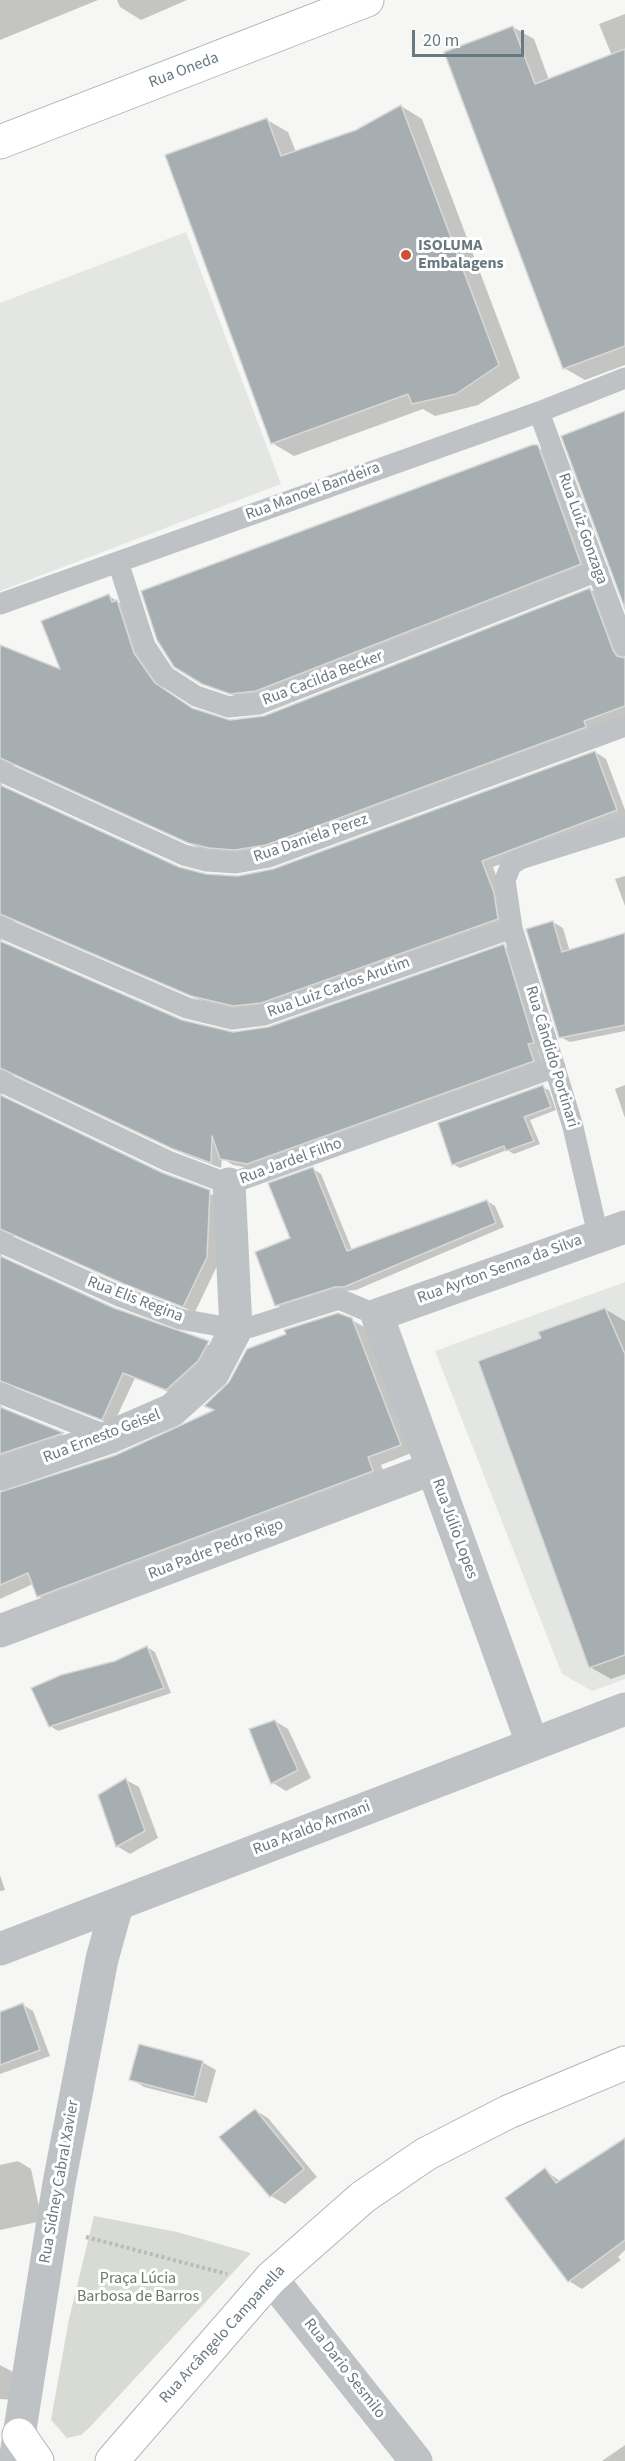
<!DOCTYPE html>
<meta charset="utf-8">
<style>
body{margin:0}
#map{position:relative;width:625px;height:2461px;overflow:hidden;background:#f6f6f4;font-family:"Source Sans 3",sans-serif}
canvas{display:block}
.scale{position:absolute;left:412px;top:30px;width:112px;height:27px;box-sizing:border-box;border:3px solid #697981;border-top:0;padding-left:8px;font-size:18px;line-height:21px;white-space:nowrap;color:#697981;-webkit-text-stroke:4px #fff;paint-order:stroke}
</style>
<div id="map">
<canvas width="625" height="2461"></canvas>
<div class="scale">20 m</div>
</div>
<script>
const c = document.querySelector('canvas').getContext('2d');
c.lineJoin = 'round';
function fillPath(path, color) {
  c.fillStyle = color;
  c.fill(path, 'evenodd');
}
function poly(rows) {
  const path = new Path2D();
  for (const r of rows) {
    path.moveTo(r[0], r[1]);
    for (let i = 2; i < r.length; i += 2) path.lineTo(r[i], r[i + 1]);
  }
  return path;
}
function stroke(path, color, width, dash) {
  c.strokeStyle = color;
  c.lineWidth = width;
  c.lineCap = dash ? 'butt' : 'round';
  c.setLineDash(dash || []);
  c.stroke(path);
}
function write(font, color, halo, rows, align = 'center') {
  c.font = font + ' "Source Sans 3",sans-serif';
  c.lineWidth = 6;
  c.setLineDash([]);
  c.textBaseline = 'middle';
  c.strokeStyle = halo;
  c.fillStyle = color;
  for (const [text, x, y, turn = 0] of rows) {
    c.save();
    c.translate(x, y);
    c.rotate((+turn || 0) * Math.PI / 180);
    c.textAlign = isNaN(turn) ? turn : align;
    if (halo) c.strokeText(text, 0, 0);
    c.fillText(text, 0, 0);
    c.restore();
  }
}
fillPath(poly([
 [186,232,281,484,0,591,0,303],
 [625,1282,625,1679,592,1691,562,1674,435,1351]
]), '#e4e6e4');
fillPath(poly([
 [94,2216,177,2232,251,2253,90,2427,81,2435,67,2438,51,2420,69,2319]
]), '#d7dbd3');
fillPath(poly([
 [0,0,98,0,0,40],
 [117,0,187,0,141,20,120,7],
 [625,14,625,365,585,380,564,368,513,27,534,39,549,80,612,56,599,24],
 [401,106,422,119,520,378,478,405,435,416,423,409,294,456,272,443,267,120,288,132,296,152,357,131],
 [537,447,550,454,593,571,244,700,202,683],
 [590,589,601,596,625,659,625,716,278,850,222,854,201,849,18,765,4,766,0,775,0,656,62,672,109,596,120,603,145,661,166,692,192,709,225,721,264,717],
 [595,752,606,759,625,810,625,817,493,867,505,900,508,926,245,1012,204,1002,18,921,4,922,0,931,0,782,5,789,178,868,206,875,238,877,274,870],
 [625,876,625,906,615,879],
 [553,922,563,928,570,952,625,1005,625,1031,570,1042,560,1037],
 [0,938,4,944,182,1021,233,1033,269,1029,504,946,515,953,544,1049,538,1050,544,1067,259,1170,233,1165,222,1158,221,1168,186,1155,18,1075,5,1076,0,1085],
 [625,1085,625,1118,615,1089],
 [542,1087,549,1090,556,1110,530,1120,540,1144,514,1154,507,1150,460,1168,453,1164],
 [0,1092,5,1099,162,1174,220,1198,218,1264,195,1312,137,1290,18,1236,4,1237,0,1246],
 [313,1169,321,1174,352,1250,487,1201,495,1206,504,1227,356,1290,344,1291,285,1310,277,1305],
 [0,1253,5,1260,113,1309,219,1349,178,1396,135,1378,113,1425,17,1387,4,1388,0,1397],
 [605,1309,625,1321,625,1674,611,1679,590,1667,542,1339],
 [352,1320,366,1328,414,1452,381,1465,386,1478,52,1604,38,1596,33,1584,0,1599,0,1494,117,1456,215,1411,207,1406],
 [0,1404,4,1410,73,1439,0,1467],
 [147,1647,155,1652,171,1693,58,1731,50,1726,115,1662],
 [275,1721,288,1729,311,1778,286,1791,273,1783,251,1730],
 [126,1780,139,1787,158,1838,130,1854,117,1846],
 [0,1875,5,1890,0,1891],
 [23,2005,33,2011,50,2056,0,2074,0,2011],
 [202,2062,216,2070,207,2103,144,2087,131,2079],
 [255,2110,268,2118,317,2177,285,2204,271,2196,221,2137],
 [625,2140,625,2250,618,2257,621,2260,582,2289,569,2281,545,2170,561,2182],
 [18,2161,31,2169,42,2221,0,2230,0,2165],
 [0,2365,17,2374,15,2400,0,2399],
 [625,2445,625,2461,602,2461]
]), '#0003');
const building = poly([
 [513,26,535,84,625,49,625,346,563,369,444,52,513,26],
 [401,105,499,365,456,394,412,404,408,394,271,444,165,155,267,118,281,156,356,130,401,105],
 [625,411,625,609,561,436,625,411],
 [532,445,538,445,581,564,256,691,230,694,202,684,174,667,157,640,141,591,532,445],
 [590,588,613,650,617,656,625,658,625,706,584,721,586,727,266,845,235,850,209,848,188,843,0,758,0,645,60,669,41,621,109,594,112,602,117,600,134,653,155,683,192,708,230,720,264,716,590,588],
 [595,751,617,810,482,861,494,893,498,919,261,1003,233,1006,191,996,0,914,0,785,179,867,206,874,238,876,273,869,595,751],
 [553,921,562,952,625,933,625,1025,559,1038,526,929,553,921],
 [0,941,182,1020,233,1032,268,1027,504,944,534,1043,528,1044,534,1061,247,1164,220,1159,212,1136,211,1163,173,1149,0,1068,0,941],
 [543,1085,551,1107,524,1117,534,1141,506,1151,504,1146,452,1165,438,1123,543,1085],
 [0,1095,163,1173,210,1190,207,1257,183,1307,124,1284,0,1229,0,1095],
 [313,1167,347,1251,487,1200,496,1223,344,1287,335,1287,275,1306,255,1252,290,1238,268,1183,313,1167],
 [0,1256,114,1308,209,1341,198,1361,166,1390,123,1373,102,1420,0,1381,0,1256],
 [605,1308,625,1354,625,1655,589,1668,478,1361,541,1338,538,1332,605,1308],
 [338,1313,352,1318,401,1445,368,1457,373,1471,37,1597,28,1573,0,1585,0,1492,116,1455,214,1410,204,1406,229,1382,247,1349,286,1334,284,1330,338,1313],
 [0,1407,64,1433,0,1454,0,1407],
 [147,1646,164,1688,49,1727,31,1688,61,1675,115,1661,147,1646],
 [275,1720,298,1770,271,1784,249,1729,275,1720],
 [126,1778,145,1831,116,1847,98,1795,126,1778],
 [23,2003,40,2050,0,2065,0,2012,23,2003],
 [139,2044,203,2061,194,2097,129,2080,139,2044],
 [255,2109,304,2169,270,2197,219,2137,255,2109],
 [625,2138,625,2240,568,2282,505,2198,545,2168,556,2183,625,2138]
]);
fillPath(building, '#a6aeb2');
stroke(building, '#d8d8d6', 1.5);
const secondary = poly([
 [0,142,367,0],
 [19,2435,37,2461],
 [112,2461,271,2278,363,2197,426,2154,508,2112,625,2063]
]);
stroke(secondary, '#b1b6b9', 35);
stroke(poly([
 [86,2237,227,2274]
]), '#b8bbbd', 4, [3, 3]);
stroke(poly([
 [539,412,625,646],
 [118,562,145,646,165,676,196,696,229,707,259,704,598,571],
 [0,604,539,412,625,378],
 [0,771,184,855,207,861,236,863,269,857,625,726],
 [0,927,187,1008,232,1019,264,1015,512,928],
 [0,1081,168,1161,229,1184,555,1067],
 [598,1235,573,1127,512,928,505,880,511,865,520,859,625,826],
 [0,1242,119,1296,180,1319,236,1329,251,1327,339,1299,377,1315],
 [0,1393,110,1437]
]), '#bec2c5', 21);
stroke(poly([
 [0,1474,110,1437,172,1410,213,1373,236,1329,229,1184],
 [0,1631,431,1469],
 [532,1743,377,1315,625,1227],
 [0,1949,625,1709],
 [271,2278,416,2461],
 [15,2461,59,2183,102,1959,117,1905]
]), '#bec2c5', 33);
stroke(secondary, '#fff', 33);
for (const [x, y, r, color] of [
 [406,255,6,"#d04f3a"]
]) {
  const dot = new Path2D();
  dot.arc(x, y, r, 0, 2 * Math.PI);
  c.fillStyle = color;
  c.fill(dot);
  stroke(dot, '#fff', 2);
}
write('16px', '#697981', '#fff', [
 ["Rua Oneda",184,71,-21],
 ["Rua Manoel Bandeira",313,492,-20],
 ["Rua Luiz Gonzaga",582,529,70],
 ["Rua Cacilda Becker",323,679,-21],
 ["Rua Daniela Perez",311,839,-19],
 ["Rua Luiz Carlos Arutim",339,988,-20],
 ["Rua Cândido Portinari",551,1057,73],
 ["Rua Jardel Filho",291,1162,-20],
 ["Rua Ayrton Senna da Silva",500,1270,-20],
 ["Rua Elis Regina",135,1300,21],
 ["Rua Ernesto Geisel",102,1437,-21],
 ["Rua Júlio Lopes",454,1529,70],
 ["Rua Padre Pedro Rigo",216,1550,-21],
 ["Rua Araldo Armani",312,1829,-21],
 ["Rua Sidney Cabral Xavier",60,2182,-80],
 ["Rua Arcângelo Campanella",223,2335,-48],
 ["Rua Dario Sesmilo",344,2369,52]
]);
write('bold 16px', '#697981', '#fff', [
 ["ISOLUMA",418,246],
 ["Embalagens",418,264]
], 'left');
write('16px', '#6c7967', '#fff', [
 ["Praça Lúcia",138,2279],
 ["Barbosa de Barros",138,2297]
]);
</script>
